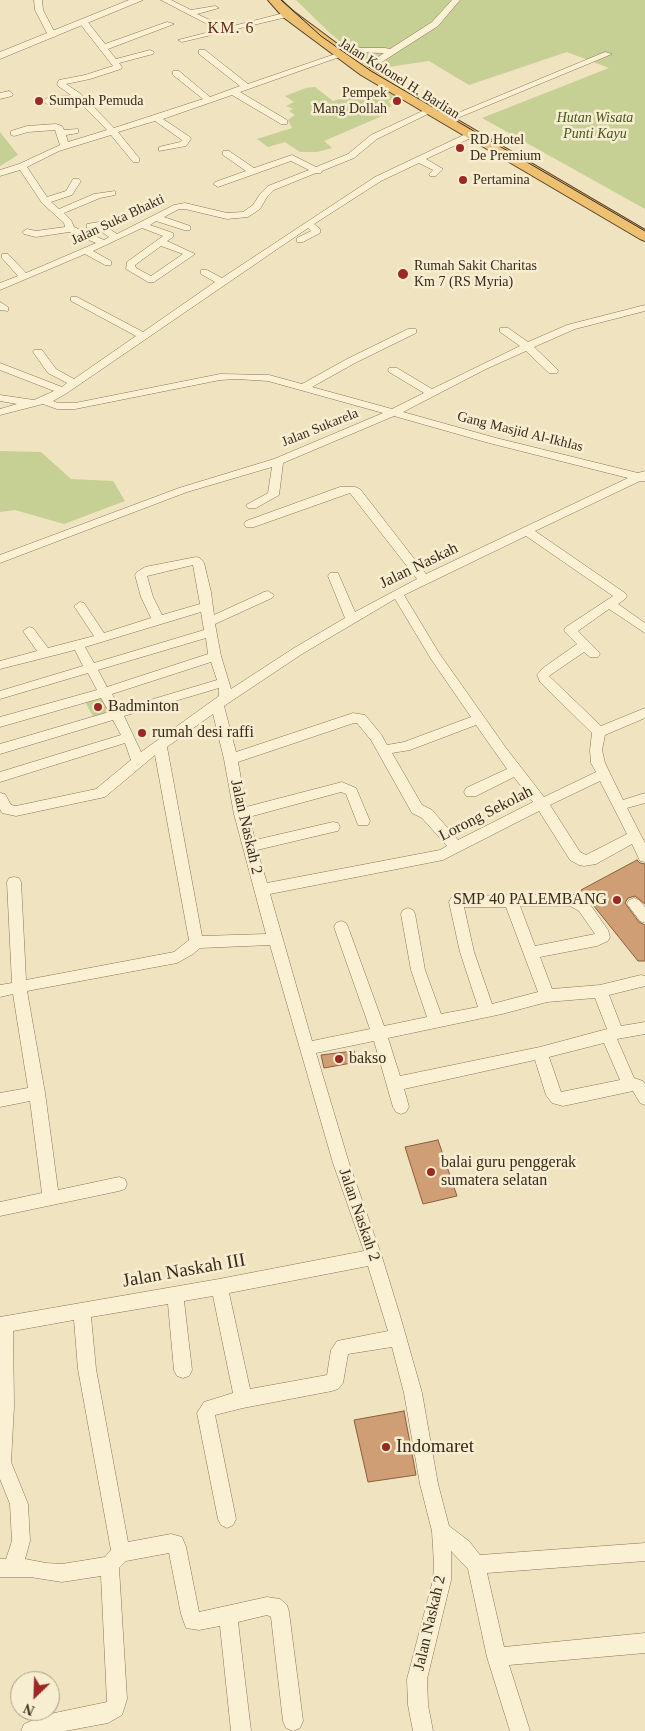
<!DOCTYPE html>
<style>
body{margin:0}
#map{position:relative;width:645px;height:1731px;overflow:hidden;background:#f0e3c0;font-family:"Times New Roman",serif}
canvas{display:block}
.north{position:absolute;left:10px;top:1671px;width:50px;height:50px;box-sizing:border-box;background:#f7edd0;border:1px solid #ab9f88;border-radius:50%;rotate:204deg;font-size:14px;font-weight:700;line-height:20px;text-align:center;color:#392b1c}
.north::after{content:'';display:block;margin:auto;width:18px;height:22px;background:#9c2724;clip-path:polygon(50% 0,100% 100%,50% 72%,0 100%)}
</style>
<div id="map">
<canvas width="645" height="1731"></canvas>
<div class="north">N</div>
</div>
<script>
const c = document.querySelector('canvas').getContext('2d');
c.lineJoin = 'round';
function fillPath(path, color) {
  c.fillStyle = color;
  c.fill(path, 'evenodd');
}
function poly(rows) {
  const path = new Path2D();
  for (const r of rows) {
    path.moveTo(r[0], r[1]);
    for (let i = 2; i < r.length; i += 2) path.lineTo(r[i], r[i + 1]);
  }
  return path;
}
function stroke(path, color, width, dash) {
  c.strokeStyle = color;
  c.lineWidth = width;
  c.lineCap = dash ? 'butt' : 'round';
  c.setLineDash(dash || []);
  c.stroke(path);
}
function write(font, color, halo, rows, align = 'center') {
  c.font = font + ' "Times New Roman",serif';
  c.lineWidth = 5;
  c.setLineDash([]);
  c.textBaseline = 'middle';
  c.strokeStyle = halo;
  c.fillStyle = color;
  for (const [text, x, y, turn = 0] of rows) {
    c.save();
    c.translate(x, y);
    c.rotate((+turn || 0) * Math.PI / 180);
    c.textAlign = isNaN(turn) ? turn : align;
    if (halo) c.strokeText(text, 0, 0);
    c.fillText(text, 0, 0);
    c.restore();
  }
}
fillPath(poly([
 [296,0,645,0,645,209,482,118,609,68,567,52,469,85,429,61,375,69,331,34],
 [315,87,333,101,381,87,398,98,388,101,392,106,385,109,389,113,324,141,332,148,317,152,300,152,285,142,268,147,257,139,292,128,288,120,295,115,289,111,293,109,286,106,294,102,285,96,306,88],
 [0,132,18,155,0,166],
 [0,451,41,452,71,479,113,481,125,501,64,524,15,510,0,512],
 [102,695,112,713,94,718,84,700]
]), '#c6cf94');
const building = poly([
 [637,860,640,863,645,864,645,904,635,896,628,898,625,903,639,922,645,925,645,961,638,961,581,890,637,860],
 [354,1051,357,1062,324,1068,321,1055,354,1051],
 [438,1140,457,1196,423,1204,405,1147,438,1140],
 [404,1411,416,1475,368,1482,354,1420,404,1411]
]);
fillPath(building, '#d09e74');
stroke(building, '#8b5e3c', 1);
const minor = poly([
 [34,0,42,0,43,10,56,35,55,37,48,35,35,10,34,0],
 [161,0,171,0,191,10,215,6,219,8,197,14,212,21,212,25,209,25,161,0],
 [452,0,460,0,438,26,374,67,367,65,384,53,349,52,345,50,349,48,385,48,390,49,432,22,452,0],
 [288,12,291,12,291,16,182,42,178,40,288,12],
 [81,21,87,21,105,44,167,22,174,24,108,49,116,59,150,50,154,52,153,54,119,63,122,67,121,69,90,79,66,84,81,94,114,128,203,99,173,75,173,71,179,71,210,97,240,86,199,54,199,50,205,50,248,84,338,53,345,55,240,92,287,120,287,124,281,124,232,95,163,119,190,137,191,139,186,146,159,151,159,147,180,142,182,140,155,121,118,132,139,158,139,162,133,162,111,135,59,151,27,167,47,197,66,191,73,179,79,179,81,181,72,195,51,202,59,209,94,194,115,191,115,195,100,198,64,213,71,220,74,227,104,240,109,237,95,227,87,228,87,224,99,222,117,234,174,205,185,203,227,213,243,212,253,205,260,194,268,186,309,170,291,161,218,187,213,184,215,182,246,171,223,155,223,151,229,151,254,168,292,155,316,167,348,154,371,135,429,108,436,110,377,139,354,158,322,171,321,173,316,173,274,190,267,197,260,209,248,217,227,219,185,209,179,209,164,217,190,226,190,230,184,230,156,221,150,225,173,233,173,237,167,241,195,254,154,282,148,282,126,269,127,262,163,236,142,228,93,251,111,261,111,265,105,265,85,254,0,290,0,283,18,276,2,258,2,254,8,254,26,273,96,243,69,232,36,237,24,234,22,232,27,229,36,231,65,227,64,223,42,203,20,170,0,176,0,170,19,164,60,145,55,130,28,132,14,136,11,135,11,131,27,126,56,124,62,126,64,130,78,129,78,133,66,135,68,142,107,130,76,99,47,104,43,101,47,98,71,95,58,86,57,84,59,80,85,75,113,66,81,25,81,21],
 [161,246,183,254,151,276,136,268,135,265,161,246],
 [605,52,612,54,460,117,453,115,605,52],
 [9,91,13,94,12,96,0,99,0,93,9,91],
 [472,131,475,132,475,136,426,159,443,169,436,176,430,176,429,174,433,170,419,163,381,181,314,224,320,229,320,233,303,242,297,242,297,238,311,231,308,228,67,393,53,401,58,403,75,403,220,374,269,375,302,384,347,359,408,329,416,329,416,333,355,363,312,387,392,409,424,393,389,372,388,370,389,368,397,368,432,389,520,346,500,332,500,328,508,328,528,342,567,325,645,305,645,311,575,329,534,347,557,369,558,371,557,373,549,373,526,351,486,369,403,412,496,438,638,473,645,471,645,481,640,481,535,531,625,593,627,596,625,599,618,604,645,623,645,633,609,609,578,631,598,651,600,654,598,657,590,657,584,652,549,676,601,726,645,708,645,718,605,735,602,750,605,763,623,800,645,793,645,803,627,808,645,843,645,862,640,861,632,844,596,864,584,866,579,865,570,860,539,811,443,860,270,894,312,1041,370,1029,334,927,336,923,341,921,346,923,348,927,384,1026,427,1017,411,970,401,914,403,910,408,908,413,910,415,914,425,970,441,1014,478,1007,460,952,449,902,451,898,456,896,572,894,589,903,608,930,610,937,608,941,597,946,540,957,552,989,600,985,641,975,645,976,645,986,609,995,621,1026,645,1022,645,1034,617,1039,634,1078,643,1081,645,1084,645,1105,640,1103,633,1091,563,1106,552,1103,546,1095,535,1060,404,1089,409,1107,406,1112,401,1114,396,1112,393,1107,374,1041,316,1053,349,1163,382,1257,401,1319,422,1393,438,1484,449,1526,469,1541,480,1555,645,1543,645,1561,487,1573,504,1647,645,1633,645,1653,509,1665,530,1731,510,1731,487,1657,468,1569,451,1551,451,1580,427,1679,428,1705,433,1731,413,1731,408,1705,407,1679,433,1580,434,1564,432,1531,420,1484,404,1393,392,1347,348,1354,343,1383,338,1389,332,1391,243,1408,215,1415,236,1519,233,1525,227,1528,221,1525,218,1519,197,1413,204,1402,233,1393,213,1296,184,1301,192,1370,189,1376,183,1378,177,1376,174,1370,168,1304,91,1317,96,1369,128,1542,171,1534,182,1537,186,1547,199,1612,267,1597,280,1599,287,1605,289,1612,303,1721,300,1728,293,1731,286,1728,283,1721,271,1617,267,1615,238,1622,251,1731,231,1731,220,1626,199,1630,186,1628,181,1614,169,1553,126,1561,119,1568,127,1699,122,1715,108,1723,65,1731,21,1731,24,1724,45,1715,107,1702,101,1576,62,1582,30,1577,0,1577,0,1559,6,1559,12,1541,10,1504,0,1479,0,1317,219,1279,364,1251,333,1163,270,945,200,948,193,954,177,963,27,991,45,1093,58,1190,119,1177,125,1179,127,1184,125,1189,119,1191,0,1216,0,1202,42,1193,30,1101,0,1107,0,1093,28,1088,13,994,0,997,0,985,12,983,7,882,9,878,14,877,19,878,21,882,26,980,174,952,189,940,155,755,105,797,16,816,2,813,0,809,0,793,5,794,11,805,16,806,96,789,131,760,125,743,0,782,0,772,121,735,113,720,0,754,0,744,109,712,101,698,0,727,0,717,97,690,88,673,0,699,0,691,83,666,75,650,0,669,0,661,37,651,23,631,29,627,33,628,48,648,94,636,74,606,80,602,84,603,104,633,151,618,141,597,135,575,137,572,145,567,196,557,200,558,204,563,211,592,214,615,264,592,268,591,274,595,272,598,215,624,221,656,231,689,294,648,345,618,328,576,330,573,338,573,355,612,417,579,350,493,254,527,246,527,244,524,246,521,340,487,355,487,360,489,426,574,628,478,489,443,394,416,283,463,279,495,256,508,248,508,246,505,268,493,272,467,187,492,0,563,0,555,179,488,274,459,383,413,268,381,237,379,220,380,75,409,57,409,43,404,0,415,0,409,17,404,0,401,0,395,34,400,54,391,0,370,0,363,62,387,67,383,48,373,33,352,34,350,42,350,56,369,74,379,136,336,71,301,71,297,77,297,143,332,215,282,201,274,201,270,207,270,222,278,375,177,472,131],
 [526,536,613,596,566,627,564,630,566,633,577,644,543,668,537,675,540,682,592,733,590,750,591,763,596,772,544,797,506,748,439,653,404,595,526,536],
 [193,565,200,604,162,615,153,597,147,576,193,565],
 [395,599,431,659,471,717,404,742,387,745,381,734,365,715,353,713,236,752,224,706,302,654,395,599],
 [201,612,204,630,94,663,85,647,201,612],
 [206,638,208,654,107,687,98,670,206,638],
 [211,662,217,680,120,709,112,694,211,662],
 [219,688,219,696,141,752,124,716,219,688],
 [213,714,224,759,234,814,266,934,202,936,167,747,213,714],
 [354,723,357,723,371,740,412,813,422,818,447,846,440,850,267,883,257,850,333,832,338,831,340,827,338,823,333,822,255,840,249,817,341,792,346,794,358,825,368,825,370,821,356,788,342,782,246,807,238,762,354,723],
 [476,725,507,769,466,788,464,792,466,796,476,796,514,777,533,802,458,840,432,810,422,805,392,753,410,750,476,725],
 [600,781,627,834,586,855,580,852,550,805,600,781],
 [520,906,570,906,579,911,595,934,535,946,520,906],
 [464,907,506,907,538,992,492,1004,474,952,464,907],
 [595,998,607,1029,540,1047,400,1076,388,1038,502,1014,547,1002,595,998],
 [604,1043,620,1080,561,1092,549,1057,604,1043],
 [368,1266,388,1331,337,1341,331,1350,327,1375,250,1389,229,1293,368,1266],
 [74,1320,78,1369,111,1550,105,1557,62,1564,46,1563,25,1559,30,1541,28,1504,11,1462,14,1406,13,1331,74,1320],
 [0,302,8,307,8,311,0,310,0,302],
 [634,898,639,900,645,907,645,923,640,921,627,904,629,900,634,898]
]);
const tertiary = poly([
 [129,0,143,0,0,59,0,52,129,0]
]);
const trunk = poly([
 [268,0,281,0,293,11,371,69,645,230,645,241,640,239,361,75,283,17,268,0]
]);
stroke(minor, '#8a7457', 1);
stroke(tertiary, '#8a7457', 1);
stroke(trunk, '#58422c', 2);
fillPath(minor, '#faf0d4');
fillPath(tertiary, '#faf0d4');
fillPath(trunk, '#edc171');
stroke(poly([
 [281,0,321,36,371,71,645,231]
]), '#392b1c', 1);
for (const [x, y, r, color] of [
 [39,101,5,"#9c2724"],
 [397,101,5,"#9c2724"],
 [460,148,5,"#9c2724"],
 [463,180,5,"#9c2724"],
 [403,274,6,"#9c2724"],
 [98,707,5,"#9c2724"],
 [142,733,5,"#9c2724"],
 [617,900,5,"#9c2724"],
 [339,1059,5,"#9c2724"],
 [431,1172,5,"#9c2724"],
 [386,1447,5,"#9c2724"]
]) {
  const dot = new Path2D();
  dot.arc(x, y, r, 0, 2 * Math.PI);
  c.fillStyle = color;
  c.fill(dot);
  stroke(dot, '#f7edd0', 2);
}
write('14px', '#392b1c', '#f7edd0', [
 ["Jalan Kolonel H. Barlian",399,79,32],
 ["Jalan Suka Bhakti",118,220,-25],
 ["Jalan Sukarela",320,428,-22],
 ["Gang Masjid Al-Ikhlas",520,432,14]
]);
write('14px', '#392b1c', '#f7edd0', [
 ["Pempek",387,93,"right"],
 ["Mang Dollah",387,109,"right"],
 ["Sumpah Pemuda",49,101],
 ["RD Hotel",470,140],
 ["De Premium",470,156],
 ["Pertamina",473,180],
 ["Rumah Sakit Charitas",414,266],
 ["Km 7 (RS Myria)",414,282]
], 'left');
write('italic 14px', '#475622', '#f7edd0', [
 ["Hutan Wisata",595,118],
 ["Punti Kayu",595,134]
]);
c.letterSpacing = '1px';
write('16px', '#682d19', '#f7edd0', [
 ["KM. 6",231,29]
]);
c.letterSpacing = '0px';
write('16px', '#392b1c', '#f7edd0', [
 ["Jalan Naskah",419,566,-26],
 ["Lorong Sekolah",486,814,-27],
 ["Jalan Naskah 2",246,827,77],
 ["Jalan Naskah 2",359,1215,71],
 ["Jalan Naskah 2",430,1623,-77]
]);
write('16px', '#392b1c', '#f7edd0', [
 ["Badminton",108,707],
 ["rumah desi raffi",152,733],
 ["SMP 40 PALEMBANG",607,900,"right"],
 ["bakso",349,1059],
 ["balai guru penggerak",441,1163],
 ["sumatera selatan",441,1181]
], 'left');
write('19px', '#392b1c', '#f7edd0', [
 ["Jalan Naskah III",184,1271,-10]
]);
write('19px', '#392b1c', '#f7edd0', [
 ["Indomaret",396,1447]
], 'left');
</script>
